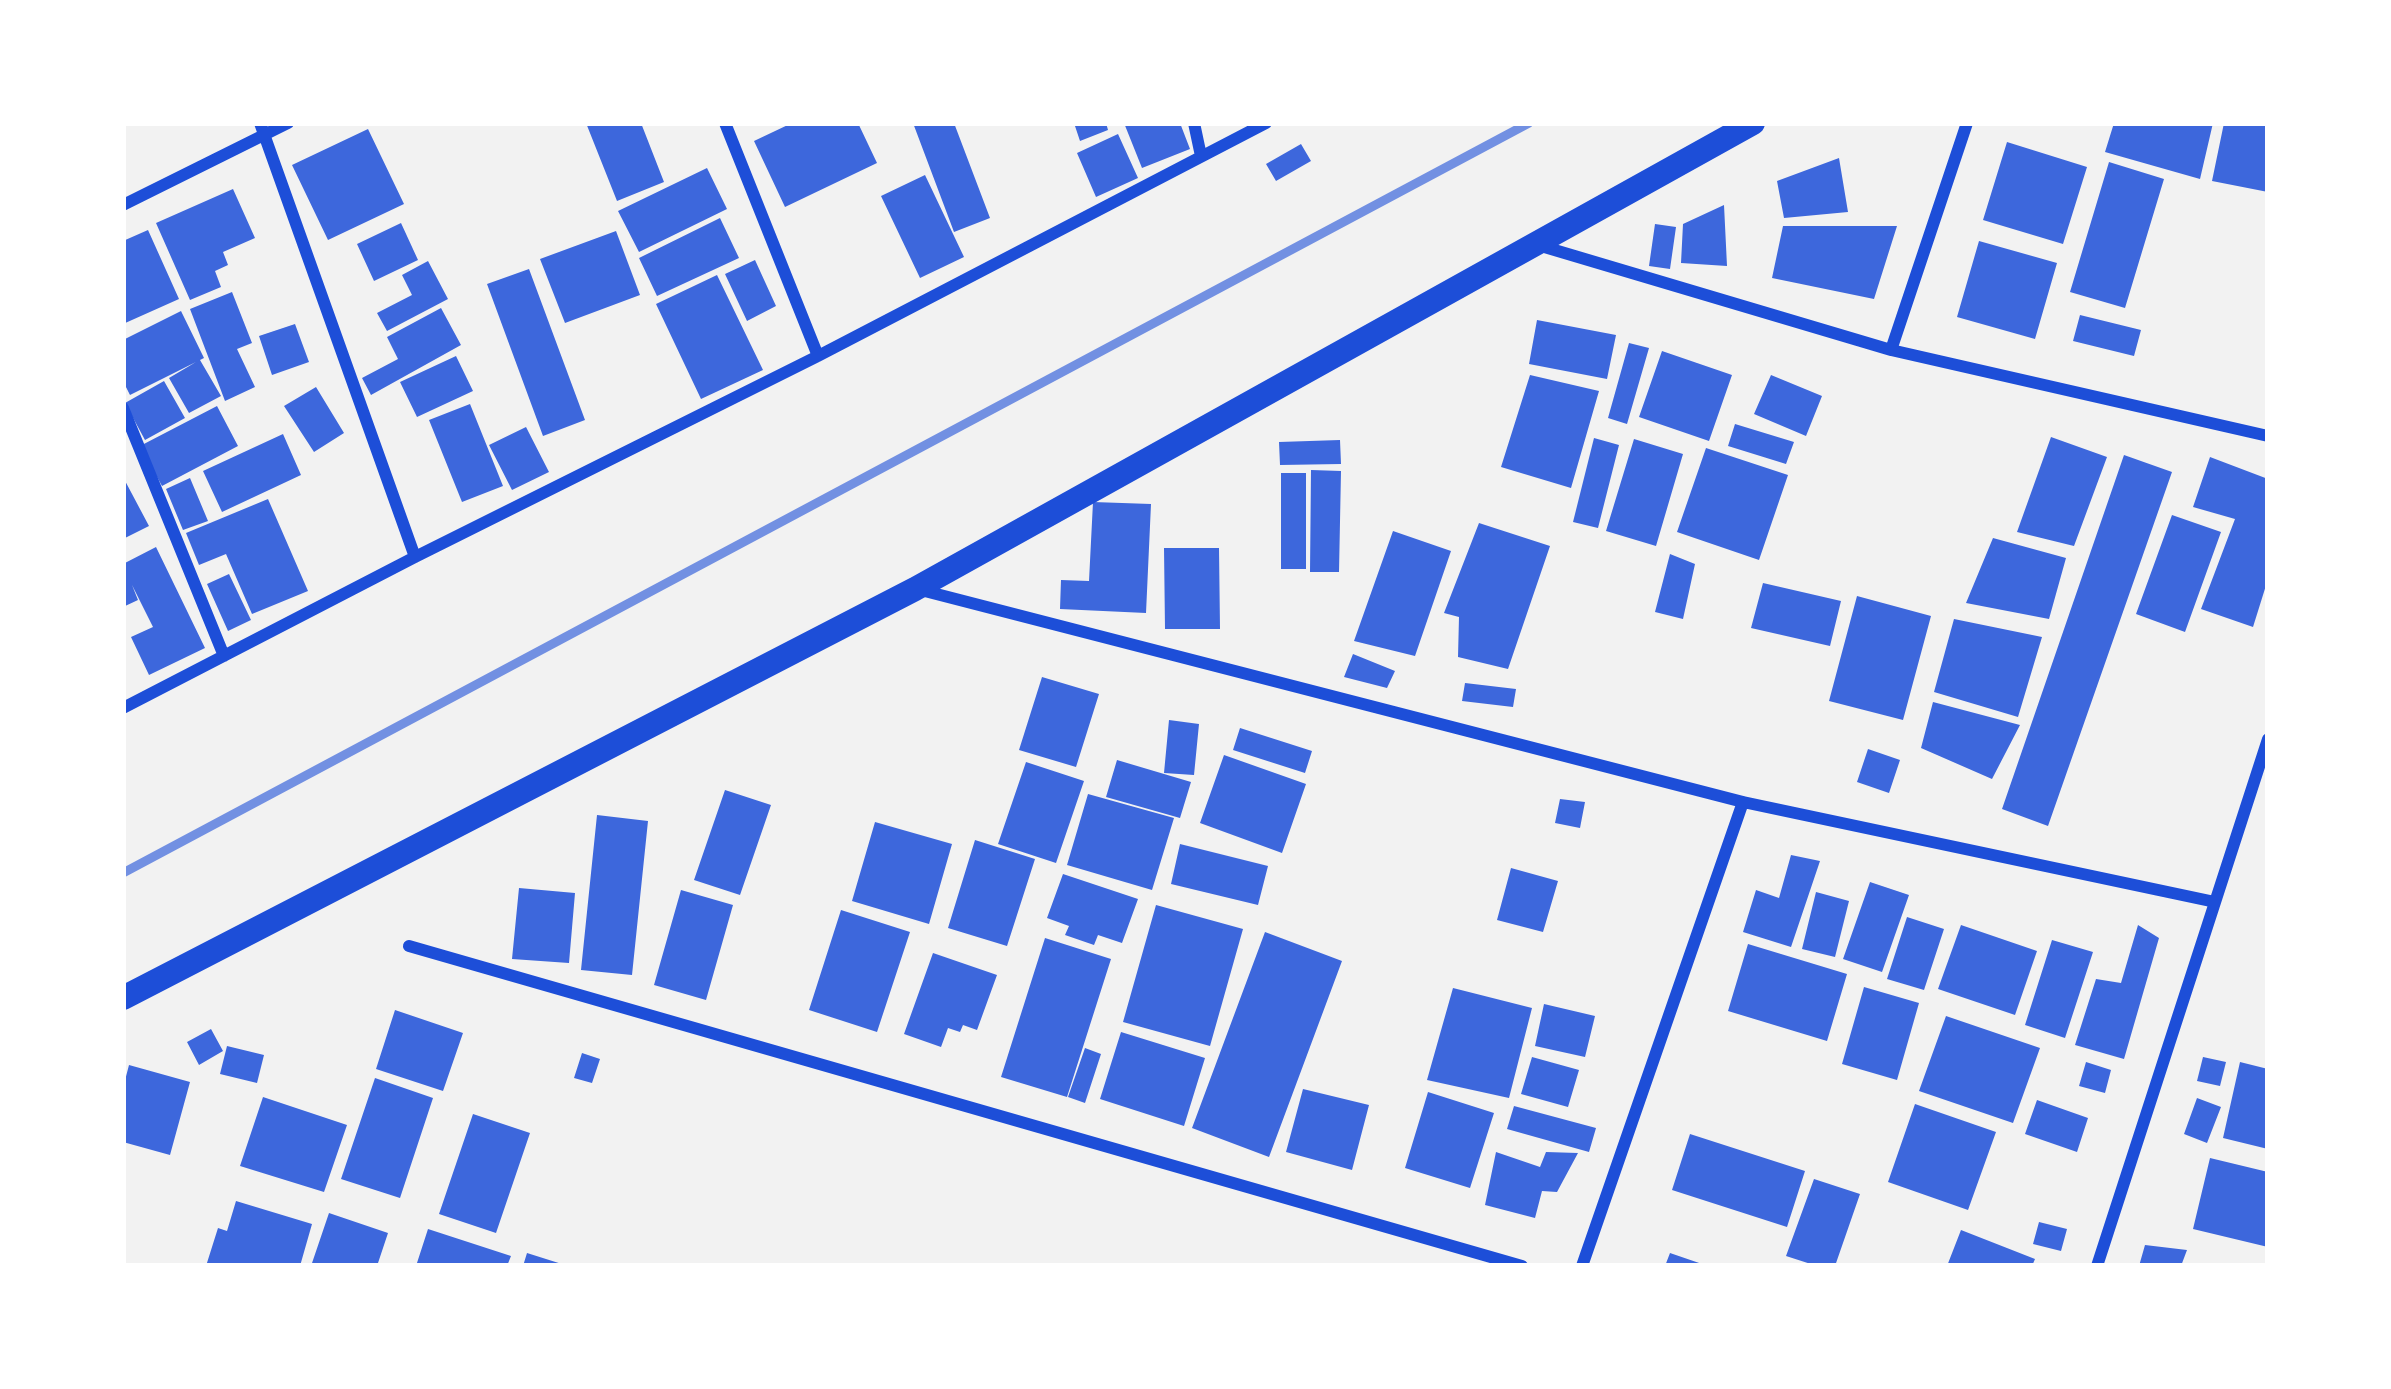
<!DOCTYPE html>
<style>
body{margin:0}
#map{position:relative;width:2391px;height:1389px;overflow:hidden;background:#f2f2f2;font-family:Cabin,sans-serif}
canvas{display:block}
.frame{position:absolute;inset:0;border:126px solid #fff;pointer-events:none}
</style>
<div id="map">
<canvas width="2391" height="1389"></canvas>
<div class="frame"></div>
</div>
<script>
const c = document.querySelector('canvas').getContext('2d');
c.lineJoin = 'round';
function fillPath(path, color) {
  c.fillStyle = color;
  c.fill(path, 'evenodd');
}
function poly(rows) {
  const path = new Path2D();
  for (const r of rows) {
    path.moveTo(r[0], r[1]);
    for (let i = 2; i < r.length; i += 2) path.lineTo(r[i], r[i + 1]);
  }
  return path;
}
function stroke(path, color, width, dash) {
  c.strokeStyle = color;
  c.lineWidth = width;
  c.lineCap = dash ? 'butt' : 'round';
  c.setLineDash(dash || []);
  c.stroke(path);
}
fillPath(poly([
 [586,123,641,123,664,182,617,201],
 [792,123,858,123,877,163,785,207,754,141],
 [913,123,954,123,990,218,954,232],
 [1074,123,1106,123,1108,130,1080,141],
 [1124,123,1180,123,1190,149,1142,168],
 [2114,123,2213,123,2200,179,2105,152],
 [2224,123,2268,123,2268,192,2212,181],
 [368,129,404,204,328,240,292,165],
 [1118,134,1138,178,1096,197,1077,153],
 [2007,142,2087,167,2063,244,1983,220],
 [1301,144,1311,161,1276,181,1266,164],
 [1839,158,1848,212,1784,218,1777,181],
 [2109,162,2164,179,2125,308,2070,292],
 [707,168,727,209,639,252,618,211],
 [925,175,964,257,920,278,881,196],
 [233,189,255,238,223,252,228,265,215,271,221,287,190,300,156,223],
 [1724,205,1727,266,1681,263,1683,224],
 [720,218,739,258,657,296,639,258],
 [401,223,418,260,374,281,357,244],
 [1655,224,1676,227,1670,269,1649,266],
 [1783,226,1897,226,1874,299,1772,278],
 [148,230,179,299,123,324,123,241],
 [616,231,640,295,565,323,540,259],
 [1979,241,2057,263,2035,339,1957,317],
 [755,260,776,306,747,321,725,274],
 [428,261,448,299,387,331,377,313,412,295,402,275],
 [529,269,585,420,543,436,487,284],
 [717,275,763,370,701,399,656,304],
 [232,292,252,343,237,349,255,387,225,401,190,309],
 [441,308,461,345,371,395,362,378,398,359,387,337],
 [181,311,204,358,200,360,221,396,189,413,169,378,196,362,130,395,123,381,123,340],
 [2080,315,2141,330,2134,356,2073,341],
 [1537,320,1616,335,1607,379,1529,364],
 [295,324,309,362,272,375,259,336],
 [1629,343,1649,348,1627,424,1608,418],
 [1662,351,1732,375,1709,441,1639,417],
 [456,356,473,391,417,417,400,382],
 [1530,375,1599,391,1571,488,1501,467],
 [1771,375,1822,396,1806,436,1754,414],
 [164,381,185,418,145,440,125,403],
 [316,387,344,433,314,452,284,406],
 [470,404,503,486,462,502,429,420],
 [217,406,238,446,162,486,140,446],
 [1735,424,1794,442,1786,464,1728,446],
 [526,427,549,472,512,490,489,445],
 [283,434,301,475,222,512,203,471],
 [2051,437,2107,457,2074,546,2017,532],
 [1594,438,1619,445,1598,528,1573,522],
 [1634,439,1683,454,1656,546,1606,531],
 [1340,440,1341,464,1280,465,1279,442],
 [1706,448,1788,475,1759,560,1677,532],
 [2124,455,2172,472,2048,826,2002,809],
 [2210,457,2268,479,2268,579,2253,627,2201,609,2235,519,2193,507],
 [1311,470,1341,471,1339,572,1310,572],
 [1281,473,1306,473,1306,569,1281,569],
 [123,477,149,526,123,539],
 [190,478,208,521,183,530,166,489],
 [268,499,308,591,252,614,226,554,199,565,186,533],
 [1093,502,1151,504,1146,613,1060,609,1061,580,1089,581],
 [2172,515,2221,532,2185,632,2136,614],
 [1479,523,1550,546,1508,669,1458,657,1459,617,1444,613],
 [1393,531,1451,551,1415,656,1354,641],
 [1993,538,2066,558,2049,619,1966,603],
 [156,547,205,648,149,675,131,637,153,627,132,585,138,600,123,607,123,564],
 [1164,548,1219,548,1220,629,1165,629],
 [1670,554,1695,564,1683,619,1655,612],
 [229,574,251,620,228,631,207,584],
 [1763,583,1841,601,1830,646,1751,628],
 [1857,596,1931,616,1903,720,1829,701],
 [1954,619,2042,637,2018,717,1934,692],
 [1353,654,1395,671,1387,688,1344,677],
 [1042,677,1099,694,1076,767,1019,750],
 [1465,683,1516,689,1513,707,1462,701],
 [1933,702,2020,725,1992,779,1921,748],
 [1169,720,1199,724,1194,775,1164,773],
 [1240,728,1312,751,1305,773,1233,750],
 [1868,749,1900,760,1889,793,1857,782],
 [1224,755,1306,784,1282,853,1200,823],
 [1117,760,1191,782,1180,818,1106,797],
 [1026,762,1084,781,1056,863,998,844],
 [725,790,771,805,740,895,694,880],
 [1088,794,1174,818,1152,890,1067,865],
 [1560,799,1585,802,1580,828,1555,823],
 [597,815,648,821,632,975,581,970],
 [875,822,952,844,929,924,852,901],
 [975,840,1035,859,1007,946,948,928],
 [1180,844,1268,866,1258,905,1171,884],
 [1791,855,1820,861,1791,947,1743,932,1756,890,1779,898],
 [1511,868,1558,881,1543,932,1497,920],
 [1063,874,1138,899,1122,943,1098,935,1094,945,1065,935,1069,926,1047,918],
 [1870,882,1909,895,1882,972,1843,959],
 [519,888,575,893,569,963,512,959],
 [681,890,733,905,706,1000,654,985],
 [1816,892,1849,901,1835,957,1802,949],
 [1156,905,1243,929,1210,1046,1123,1022],
 [841,910,910,932,877,1032,809,1010],
 [1907,917,1944,929,1924,990,1887,979],
 [1961,925,2037,951,2015,1015,1938,989],
 [2138,925,2159,938,2124,1059,2075,1045,2096,979,2121,983],
 [1265,932,1342,961,1269,1157,1192,1128],
 [1045,938,1111,959,1067,1097,1001,1077],
 [2052,940,2093,952,2065,1038,2025,1025],
 [1748,944,1847,974,1827,1041,1728,1011],
 [933,953,997,975,977,1030,963,1025,960,1032,948,1028,941,1047,904,1034],
 [1864,987,1919,1003,1897,1080,1842,1064],
 [1453,988,1532,1008,1509,1098,1427,1080],
 [1544,1004,1595,1016,1585,1057,1535,1046],
 [395,1010,463,1033,443,1091,376,1069],
 [1946,1016,2040,1048,2013,1123,1919,1091],
 [211,1029,223,1051,199,1065,187,1042],
 [1121,1032,1205,1058,1184,1126,1100,1099],
 [227,1046,264,1055,257,1083,220,1074],
 [1085,1048,1101,1054,1085,1103,1068,1097],
 [582,1053,600,1059,592,1083,574,1078],
 [1532,1057,1579,1070,1568,1107,1521,1094],
 [2203,1057,2226,1062,2220,1086,2197,1081],
 [2086,1062,2111,1070,2105,1093,2079,1086],
 [2240,1062,2268,1069,2268,1149,2223,1138],
 [129,1065,190,1082,170,1155,123,1142,123,1088],
 [375,1078,433,1098,400,1198,341,1179],
 [1303,1089,1369,1105,1352,1170,1286,1152],
 [1428,1092,1494,1113,1470,1188,1405,1168],
 [263,1097,347,1125,324,1192,240,1166],
 [2197,1098,2221,1107,2207,1143,2184,1134],
 [2037,1100,2088,1118,2077,1152,2025,1134],
 [1915,1104,1996,1132,1968,1210,1888,1182],
 [1514,1106,1596,1128,1589,1152,1507,1129],
 [473,1114,530,1133,496,1233,439,1214],
 [1690,1134,1805,1171,1787,1227,1672,1190],
 [1496,1152,1540,1167,1546,1152,1578,1153,1557,1192,1542,1191,1535,1218,1485,1205],
 [2210,1158,2268,1172,2268,1247,2193,1229],
 [1814,1179,1860,1194,1835,1266,1817,1266,1786,1256],
 [236,1201,312,1224,300,1266,206,1266,218,1228,227,1231],
 [329,1213,388,1233,377,1266,311,1266],
 [2039,1222,2067,1229,2061,1251,2033,1244],
 [428,1229,511,1256,507,1266,416,1266],
 [1961,1230,2035,1259,2032,1266,1947,1266],
 [2145,1245,2187,1250,2181,1266,2139,1266],
 [527,1253,565,1265,565,1266,523,1266],
 [1670,1253,1705,1265,1705,1266,1665,1266]
]), '#3d67dc');
stroke(poly([
 [260,123,415,557],
 [725,123,818,356],
 [1194,123,1201,156],
 [123,205,288,123],
 [1541,246,1891,350,1967,123],
 [1891,350,2268,436],
 [123,408,224,656],
 [917,589,1743,802,2215,902],
 [123,708,415,557,818,356,1266,123],
 [409,946,1522,1266],
 [1582,1266,1743,802],
 [2097,1266,2268,739]
]), '#1d4ed8', 12);
stroke(poly([
 [123,998,915,589,1753,123]
]), '#1d4ed8', 24);
stroke(poly([
 [123,873,1529,123]
]), '#7290e2', 9);
</script>
